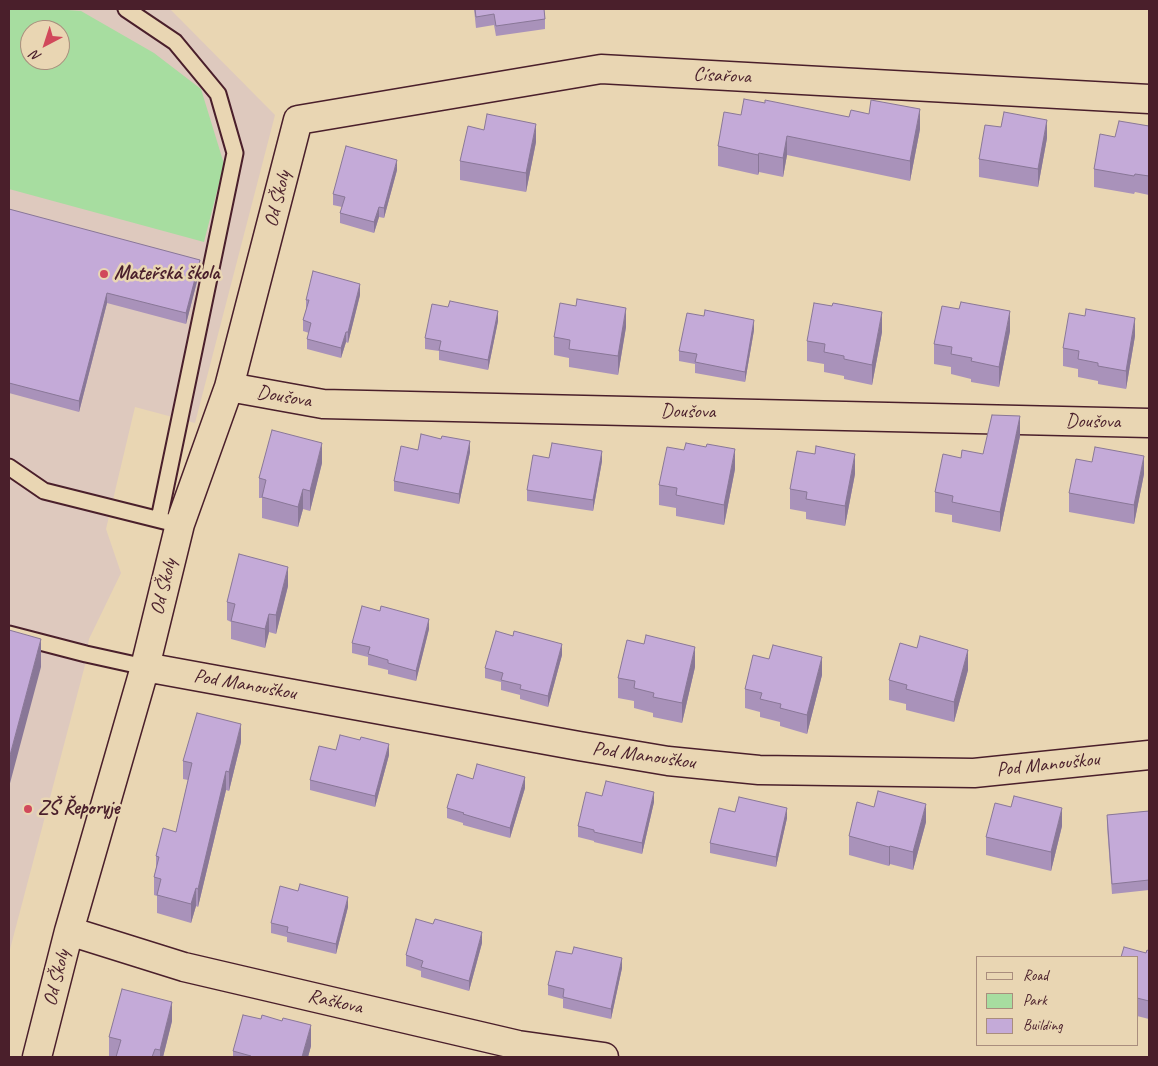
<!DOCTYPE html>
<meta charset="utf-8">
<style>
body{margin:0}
#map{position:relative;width:1158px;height:1066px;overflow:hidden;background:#e9d6b3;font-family:Caveat,sans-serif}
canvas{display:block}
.frame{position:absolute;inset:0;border:10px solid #4a1f2b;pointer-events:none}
.legend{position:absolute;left:976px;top:956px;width:162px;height:90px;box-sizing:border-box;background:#e9d6b3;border:1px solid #a98d7d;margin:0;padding:6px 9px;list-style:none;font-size:15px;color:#4a1f2b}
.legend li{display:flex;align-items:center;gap:10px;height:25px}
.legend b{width:25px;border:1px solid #a98d7d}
.north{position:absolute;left:20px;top:20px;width:50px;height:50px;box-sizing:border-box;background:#e9d6b3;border:1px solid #a98d7d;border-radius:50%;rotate:220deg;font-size:14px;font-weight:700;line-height:20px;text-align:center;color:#4a1f2b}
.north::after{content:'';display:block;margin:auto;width:18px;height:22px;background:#d1495b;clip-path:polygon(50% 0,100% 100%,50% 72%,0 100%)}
</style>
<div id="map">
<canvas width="1158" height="1066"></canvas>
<div class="frame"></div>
<ul class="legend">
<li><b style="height:6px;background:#e9d6b3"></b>Road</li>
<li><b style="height:14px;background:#a7dda0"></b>Park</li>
<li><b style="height:14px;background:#c4aad8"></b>Building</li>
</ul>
<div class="north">N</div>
</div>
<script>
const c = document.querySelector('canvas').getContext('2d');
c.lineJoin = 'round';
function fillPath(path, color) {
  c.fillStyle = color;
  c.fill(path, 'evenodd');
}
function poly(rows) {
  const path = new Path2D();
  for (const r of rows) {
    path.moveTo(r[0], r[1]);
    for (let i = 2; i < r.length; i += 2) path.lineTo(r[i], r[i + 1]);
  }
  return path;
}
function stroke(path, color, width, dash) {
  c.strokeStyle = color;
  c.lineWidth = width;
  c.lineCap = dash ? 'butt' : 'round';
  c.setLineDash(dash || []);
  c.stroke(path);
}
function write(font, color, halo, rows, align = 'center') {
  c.font = font + ' Caveat,sans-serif';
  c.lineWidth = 5;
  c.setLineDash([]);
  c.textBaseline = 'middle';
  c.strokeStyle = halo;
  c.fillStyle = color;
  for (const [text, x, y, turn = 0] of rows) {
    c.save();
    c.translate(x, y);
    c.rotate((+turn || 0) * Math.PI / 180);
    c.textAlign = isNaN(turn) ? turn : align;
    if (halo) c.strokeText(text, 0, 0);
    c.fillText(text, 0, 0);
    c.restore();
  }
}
fillPath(poly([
 [9,9,170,9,275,115,195,423,135,407,106,529,121,573,89,639,85,665,9,953],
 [30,30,60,30,60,60,30,60]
]), '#dec9be');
fillPath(poly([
 [9,9,54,9,81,11,154,53,201,89,224,164,204,242,9,189],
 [30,30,60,30,60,60,30,60]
]), '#a7dda0');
const lane = poly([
 [126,9,175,42,218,94,235,153,159,519],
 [9,467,44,491,168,522],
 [9,634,86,654,145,667]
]);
const street = poly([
 [229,387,323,404,1149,423],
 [145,667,579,746,668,761,759,770,974,773,1149,755],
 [69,931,184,967,518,1045,604,1057],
 [37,1057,69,931,145,667,180,524,229,387,298,120,601,69,1149,99]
]);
stroke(lane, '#4a1f2b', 19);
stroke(street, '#4a1f2b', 31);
stroke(lane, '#e9d6b3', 15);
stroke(street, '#e9d6b3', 28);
fillPath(poly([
 [474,9,544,9,545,19,545,29,496,36,494,25,476,28],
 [765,103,920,129,910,181,787,155,783,177,759,172,758,175,718,166,718,146,741,115],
 [1149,126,1149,195,1135,192,1134,194,1094,187,1094,169,1115,137],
 [1047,138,1038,187,979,177,979,159],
 [536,142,526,192,460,180,460,161],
 [397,170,384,218,379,217,374,233,340,223,340,213,342,207,333,205,333,194],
 [9,209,200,270,186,324,107,303,79,412,9,393],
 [360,295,348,343,346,342,341,358,307,349,307,339,309,333,303,331,303,320,306,310,306,300],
 [498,321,488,370,439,360,439,351,425,349,425,338],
 [626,327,618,375,569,367,569,358,554,355,554,337],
 [754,330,745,382,695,373,695,364,679,361,679,351],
 [1010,331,999,387,971,382,971,379,951,374,951,367,934,364,934,344],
 [882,332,872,385,844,379,844,376,824,372,824,364,807,361,807,341],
 [1135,336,1126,389,1098,384,1098,381,1078,377,1078,369,1063,366,1063,348],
 [1020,436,1000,532,952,522,952,515,935,512,935,492,961,458,983,454],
 [441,439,470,452,459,504,394,491,394,481,418,450],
 [549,458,602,461,593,511,527,501,527,490],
 [322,463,310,511,303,509,298,527,262,518,262,498,259,498,259,478],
 [735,469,724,525,676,516,676,508,659,505,659,485],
 [855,474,845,526,806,519,806,512,790,509,790,489],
 [1144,474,1134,524,1069,512,1069,493],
 [288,586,276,634,269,632,265,648,231,639,231,622,227,620,227,602],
 [429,629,416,681,388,674,388,670,368,665,368,657,352,653,352,643],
 [562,655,548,707,520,699,520,695,501,690,501,682,485,678,485,668],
 [769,659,822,675,807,734,780,726,780,722,760,717,760,712,745,708,745,689],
 [695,667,682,723,653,717,653,713,634,708,634,701,618,698,618,678],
 [968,670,954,722,906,710,906,704,889,700,889,680],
 [360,740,389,755,375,807,310,790,310,780,336,750],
 [241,742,229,791,226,790,198,907,196,906,191,923,157,913,157,896,154,895,154,877,156,868,156,856,176,832,188,780,183,779,183,761],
 [473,779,525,788,510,838,463,825,463,823,447,818,447,808],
 [602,796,654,802,642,854,594,842,594,841,578,837,578,826],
 [1149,811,1149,890,1112,894,1107,826,1107,815],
 [735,812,787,818,776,867,710,853,710,843],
 [926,822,913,870,890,864,889,866,849,855,849,836],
 [1062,826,1051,871,986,855,986,837],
 [298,891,348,907,336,954,287,942,287,937,271,933,271,923],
 [482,943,469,991,421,977,421,971,406,966,406,955],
 [1149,951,1149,1019,1137,1016,1137,957,1146,953],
 [622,968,611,1019,563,1008,563,999,548,995,548,985],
 [172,1021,163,1057,114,1057,109,1056,109,1037],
 [311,1046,308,1057,233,1057,233,1051]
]), '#a992ba');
fillPath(poly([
 [920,109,920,129,910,181,910,161],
 [1047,120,1047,138,1038,187,1038,169],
 [536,124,536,142,526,192,526,173],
 [787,136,787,155,783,177,783,158],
 [759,153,759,172,758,175,758,155],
 [397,160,397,170,384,218,384,208],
 [379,207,379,217,374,233,374,222],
 [200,260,200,270,186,324,186,313],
 [360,284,360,295,348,343,348,332],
 [107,293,107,303,79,412,79,401],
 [626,308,626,327,618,375,618,356],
 [498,311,498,321,488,370,488,360],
 [1010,311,1010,331,999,387,999,367],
 [882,312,882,332,872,385,872,365],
 [1135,318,1135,336,1126,389,1126,371],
 [754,320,754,330,745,382,745,372],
 [346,332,346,342,341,358,341,348],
 [1020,416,1020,436,1000,532,1000,512],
 [470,441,470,452,459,504,459,494],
 [322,443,322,463,310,511,310,491],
 [735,449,735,469,724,525,724,505],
 [602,451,602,461,593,511,593,500],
 [855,454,855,474,845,526,845,506],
 [1144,456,1144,474,1134,524,1134,505],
 [303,489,303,509,298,527,298,507],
 [288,567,288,586,276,634,276,615],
 [269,614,269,632,265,648,265,629],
 [429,619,429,629,416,681,416,671],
 [41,639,41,667,9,787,9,759],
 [562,644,562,655,548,707,548,696],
 [695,647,695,667,682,723,682,703],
 [968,650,968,670,954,722,954,702],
 [822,657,822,675,807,734,807,715],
 [241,724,241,742,229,791,229,772],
 [389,744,389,755,375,807,375,796],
 [226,771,226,790,198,907,198,889],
 [525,777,525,788,510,838,510,828],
 [654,792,654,802,642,854,642,843],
 [926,804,926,822,913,870,913,852],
 [787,808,787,818,776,867,776,857],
 [1062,808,1062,826,1051,871,1051,852],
 [890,846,890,864,889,866,889,847],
 [196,888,196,906,191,923,191,904],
 [348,897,348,907,336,954,336,944],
 [482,932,482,943,469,991,469,981],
 [622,958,622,968,611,1019,611,1009],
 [172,1002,172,1021,163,1057,160,1057,160,1050],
 [311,1025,311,1046,308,1057,302,1057]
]), '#897797');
const building = poly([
 [475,9,544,9,545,19,496,26,494,14,476,17,475,9],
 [744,99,765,103,765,100,849,117,851,110,869,114,871,100,920,109,910,161,787,136,783,158,759,153,758,155,718,146,724,112,741,115,744,99],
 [1004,112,1047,120,1038,169,979,159,985,125,1001,127,1004,112],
 [487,114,536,124,526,173,460,161,468,126,484,130,487,114],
 [1119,121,1149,126,1149,176,1135,174,1134,176,1094,169,1100,134,1115,137,1119,121],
 [346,146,397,160,384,208,379,207,374,222,340,213,345,197,333,194,346,146],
 [9,209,200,260,186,313,107,293,79,401,9,383,9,209],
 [313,271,360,284,348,332,346,332,341,348,307,339,311,323,303,320,309,300,306,300,313,271],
 [577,299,626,308,618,356,569,349,570,340,554,337,560,303,576,306,577,299],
 [450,301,498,311,488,360,439,350,441,341,425,338,432,304,448,307,450,301],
 [961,302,1010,311,999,367,971,361,972,358,951,354,952,347,934,344,942,306,959,309,961,302],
 [814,303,832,306,833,303,882,312,872,365,844,359,844,356,824,352,825,344,807,341,814,303],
 [1086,309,1135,318,1126,371,1098,366,1098,363,1078,359,1079,351,1063,348,1069,313,1085,316,1086,309],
 [705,310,754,320,745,372,695,362,697,354,679,351,687,313,704,316,705,310],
 [992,415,1020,416,1000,512,952,502,953,496,935,492,943,454,961,458,962,450,983,454,992,415],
 [272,430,322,443,310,491,303,489,298,507,262,497,266,480,259,478,272,430],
 [421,434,441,439,442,436,470,441,459,494,394,481,401,446,418,450,421,434],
 [552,443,602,451,593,500,527,490,533,455,549,458,552,443],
 [686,443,706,447,707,444,735,449,724,505,676,495,677,488,659,485,667,447,684,450,686,443],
 [816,446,855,454,845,506,806,499,807,492,790,489,797,451,815,454,816,446],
 [1095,447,1144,456,1134,505,1069,493,1076,459,1092,462,1095,447],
 [239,554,288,567,276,615,269,614,265,629,231,621,235,604,227,602,239,554],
 [362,606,380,611,381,606,429,619,416,671,388,663,388,660,368,654,370,647,352,643,362,606],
 [9,630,41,639,9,759,9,630],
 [496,631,513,636,514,631,562,644,548,696,520,689,521,685,501,680,503,673,485,668,496,631],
 [646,635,695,647,682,703,653,697,654,693,634,688,635,681,618,678,627,640,644,644,646,635],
 [920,636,968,650,954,702,906,689,907,685,889,680,900,643,917,648,920,636],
 [773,645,822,657,807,715,780,708,781,704,760,699,762,693,745,689,753,655,769,659,773,645],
 [197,713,241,724,229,772,226,771,198,889,196,888,191,904,157,895,161,879,154,877,159,857,156,856,163,828,176,832,192,763,183,761,197,713],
 [340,735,360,740,361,737,389,744,375,796,310,780,319,746,336,750,340,735],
 [477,764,525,777,510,828,463,814,464,813,447,808,457,774,473,779,477,764],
 [606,781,654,792,642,843,594,832,594,830,578,826,586,792,602,796,606,781],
 [878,791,926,804,913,852,890,846,889,847,849,836,857,802,874,807,878,791],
 [1014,796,1062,808,1051,852,986,837,995,803,1011,807,1014,796],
 [739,797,787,808,776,857,710,843,719,808,735,812,739,797],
 [1149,811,1149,880,1112,884,1107,815,1149,811],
 [300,884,348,897,336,944,287,932,288,927,271,923,280,886,298,891,300,884],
 [416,919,433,924,435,919,482,932,469,981,421,967,423,961,406,955,416,919],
 [574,947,622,958,611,1009,563,997,564,989,548,985,556,951,572,954,574,947],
 [1124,947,1146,953,1147,950,1149,951,1149,1001,1137,998,1137,957,1121,957,1124,947],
 [122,989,172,1002,160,1050,155,1049,152,1057,116,1057,121,1040,109,1037,122,989],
 [243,1015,261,1019,262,1015,282,1021,283,1018,311,1025,302,1057,250,1057,251,1056,233,1051,243,1015]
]);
fillPath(building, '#c4aad8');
stroke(building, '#897797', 1);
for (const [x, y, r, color] of [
 [104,274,5,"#d1495b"],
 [28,809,5,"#d1495b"]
]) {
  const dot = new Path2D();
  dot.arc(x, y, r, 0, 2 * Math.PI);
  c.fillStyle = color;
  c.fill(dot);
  stroke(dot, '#e9d6b3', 2);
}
write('20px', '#4a1f2b', '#e9d6b3', [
 ["Císařova",722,76,3],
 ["Od Školy",278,199,-76],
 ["Doušova",284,397,10],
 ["Doušova",688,412,1],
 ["Doušova",1093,422,1],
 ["Od Školy",164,587,-76],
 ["Pod Manouškou",245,685,10],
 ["Pod Manouškou",644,756,8],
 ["Pod Manouškou",1048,765,-6],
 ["Od Školy",57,978,-76],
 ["Raškova",335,1002,13]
]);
write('bold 20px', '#4a1f2b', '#e9d6b3', [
 ["Mateřská škola",114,274],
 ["ZŠ Řeporyje",38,809]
], 'left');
</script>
